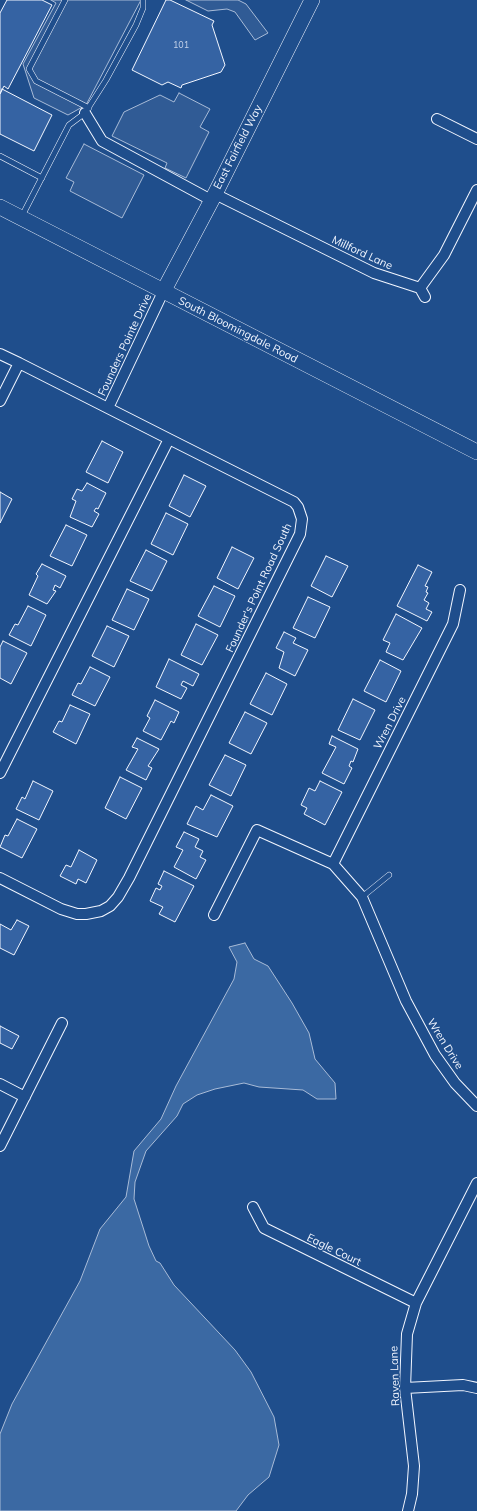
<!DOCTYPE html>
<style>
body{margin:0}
canvas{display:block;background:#1f4e8c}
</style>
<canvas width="477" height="1511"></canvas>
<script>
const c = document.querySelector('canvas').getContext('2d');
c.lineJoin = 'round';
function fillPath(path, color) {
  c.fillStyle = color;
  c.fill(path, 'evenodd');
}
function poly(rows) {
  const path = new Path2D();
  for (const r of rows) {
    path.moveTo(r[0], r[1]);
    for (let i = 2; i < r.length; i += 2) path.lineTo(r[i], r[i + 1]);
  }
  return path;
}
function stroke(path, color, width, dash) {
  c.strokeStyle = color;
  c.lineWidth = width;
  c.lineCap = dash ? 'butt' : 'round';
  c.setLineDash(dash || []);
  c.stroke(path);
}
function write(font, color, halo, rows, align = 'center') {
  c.font = font + ' Mulish,sans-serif';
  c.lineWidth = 3;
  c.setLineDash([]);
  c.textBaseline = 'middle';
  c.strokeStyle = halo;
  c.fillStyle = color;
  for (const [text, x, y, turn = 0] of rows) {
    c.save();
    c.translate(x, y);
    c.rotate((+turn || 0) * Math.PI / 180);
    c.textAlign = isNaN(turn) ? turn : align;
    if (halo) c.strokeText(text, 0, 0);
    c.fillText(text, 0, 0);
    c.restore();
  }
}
const parking = poly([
 [51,0,141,0,86,105,68,115,34,98,23,64,56,3,51,0],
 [186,0,238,0,246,4,268,33,255,40,235,12,227,9,208,11,186,0],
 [179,93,210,109,200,127,209,132,186,178,165,168,167,163,112,136,124,112,160,95,174,102,179,93],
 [84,144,144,175,122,218,70,191,74,182,66,178,84,144]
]);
fillPath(parking, '#305b95');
stroke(parking, '#a8bbd7', 1);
const water = poly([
 [245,943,254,959,268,966,292,1003,309,1033,315,1059,335,1083,336,1099,317,1099,303,1090,259,1087,244,1083,215,1089,197,1095,183,1104,177,1116,146,1151,135,1182,134,1199,149,1246,156,1261,160,1263,174,1285,235,1350,251,1372,274,1417,279,1445,269,1477,248,1495,236,1511,0,1511,0,1434,12,1404,80,1281,100,1229,126,1197,134,1151,161,1119,176,1086,234,979,237,962,229,947,245,943]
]);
fillPath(water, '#3b69a3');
stroke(water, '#a8bbd7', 1);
const building = poly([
 [7,0,42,0,52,5,8,89,4,86,0,94,0,13,7,0],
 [166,0,170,0,214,21,212,25,225,65,221,72,182,85,181,88,168,82,162,85,132,70,166,0],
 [2,89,52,115,34,151,0,134,0,94,2,89],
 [102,441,123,452,108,483,86,472,102,441],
 [184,475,206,486,190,517,169,506,184,475],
 [87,483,106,493,98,509,96,508,94,511,99,514,92,527,70,517,76,501,72,499,77,489,82,491,87,483],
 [0,492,12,499,0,523,0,492],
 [166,513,188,524,173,555,151,544,166,513],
 [66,525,87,535,72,566,50,556,66,525],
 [232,547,254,558,238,589,217,578,232,547],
 [146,550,167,561,152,591,130,581,146,550],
 [326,556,348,566,332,597,311,586,326,556],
 [42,564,66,576,60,588,55,585,53,590,56,591,47,604,29,595,38,576,36,574,42,564],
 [418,565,432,572,425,586,428,587,426,592,428,593,424,600,429,603,426,609,432,612,427,621,397,606,418,565],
 [214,586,235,596,220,627,198,616,214,586],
 [127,589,149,599,134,630,112,620,127,589],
 [308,597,330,607,315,638,293,628,308,597],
 [28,606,46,615,31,646,9,635,15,624,18,625,28,606],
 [396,614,422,628,403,660,386,652,390,643,383,640,396,614],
 [196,624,218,635,202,665,181,655,196,624],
 [107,626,129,636,114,667,92,656,107,626],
 [284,632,296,638,293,643,308,650,295,676,279,668,284,652,276,648,284,632],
 [3,641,27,653,11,684,0,678,0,647,3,641],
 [169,659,199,674,193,686,183,681,181,685,187,688,181,699,156,687,169,659],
 [380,660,401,671,386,702,364,691,380,660],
 [90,667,110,677,95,706,72,695,78,683,81,684,90,667],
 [266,673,287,684,272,715,250,704,266,673],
 [353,699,375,710,360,740,338,730,353,699],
 [155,700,179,712,174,723,171,721,161,740,143,731,150,718,147,716,155,700],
 [70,705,90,714,76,744,53,732,59,721,62,722,70,705],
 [245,712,267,723,251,754,229,743,245,712],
 [332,736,358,749,353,762,351,761,349,766,352,768,344,784,322,773,336,747,329,744,332,736],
 [137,738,159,749,148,766,152,768,146,780,126,770,138,749,132,747,137,738],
 [225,755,246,765,231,796,209,785,225,755],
 [120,777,142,788,126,819,105,808,120,777],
 [33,781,53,791,39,820,16,809,22,797,25,799,33,781],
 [320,781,342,792,325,825,304,814,307,808,301,805,309,788,315,791,320,781],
 [211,795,233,806,217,837,187,824,196,806,203,810,211,795],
 [17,819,37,829,22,858,0,847,5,835,8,836,17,819],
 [184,832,199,839,195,847,203,851,200,857,206,860,196,879,174,867,183,850,176,847,184,832],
 [79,850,97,860,86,883,78,879,76,884,60,876,66,865,71,867,79,850],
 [164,871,194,886,175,922,159,914,163,907,150,901,156,888,160,890,162,886,158,884,164,871],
 [17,920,29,926,14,955,0,948,0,924,11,930,17,920],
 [0,1026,19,1036,12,1049,0,1043,0,1026]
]);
fillPath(building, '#3563a3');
stroke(building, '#f2f6ff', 1);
const lane = poly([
 [65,0,29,69,36,81,89,108],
 [0,156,42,178],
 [22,216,69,125,85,113,106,80,136,25,143,8,143,0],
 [362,897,389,875]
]);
const street = poly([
 [85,113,102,141,211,200],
 [437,119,477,139],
 [215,194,374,273,420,288,444,255,477,190],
 [420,288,425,297],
 [0,354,19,363,0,401],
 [19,363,169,439],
 [108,408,163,292],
 [460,590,453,624,333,864,362,897,406,1001,435,1055,455,1083,477,1106],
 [0,773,169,439,294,502,298,507,302,519,300,534,129,878,118,897,110,906,101,911,86,914,77,914,61,909,0,878],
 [214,915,257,830,333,864],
 [0,1084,25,1097],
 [0,1146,62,1023],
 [253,1207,264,1228,416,1303],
 [405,1388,463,1385,477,1388],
 [408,1511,412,1494,414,1466,405,1388,407,1334,416,1303,477,1183]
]);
const secondary = poly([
 [0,207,477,452],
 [163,292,215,194,312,0]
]);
stroke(lane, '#f2f6ff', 6);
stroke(street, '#f2f6ff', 12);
stroke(secondary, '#f2f6ff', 16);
stroke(lane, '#1f4e8c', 5);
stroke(street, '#1f4e8c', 10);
stroke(secondary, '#1f4e8c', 15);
write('9px', '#c3d1e8', null, [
 ["101",181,45]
]);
write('11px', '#f2f6ff', '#1f4e8c', [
 ["East Fairfield Way",238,147,-63],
 ["Millford Lane",362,253,25],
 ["South Bloomingdale Road",238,330,27],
 ["Founders Pointe Drive",125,345,-65],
 ["Founder's Point Road South",259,588,-65],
 ["Wren Drive",390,723,-63],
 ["Wren Drive",445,1044,58],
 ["Eagle Court",334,1250,26],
 ["Raven Lane",395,1376,-92]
]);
</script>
